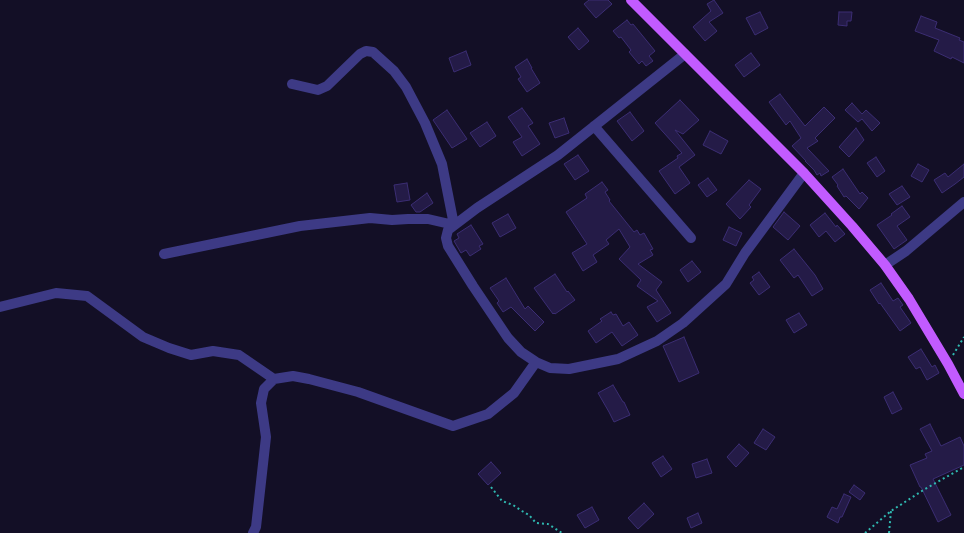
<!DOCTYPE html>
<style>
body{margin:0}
canvas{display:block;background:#130f26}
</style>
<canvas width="964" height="533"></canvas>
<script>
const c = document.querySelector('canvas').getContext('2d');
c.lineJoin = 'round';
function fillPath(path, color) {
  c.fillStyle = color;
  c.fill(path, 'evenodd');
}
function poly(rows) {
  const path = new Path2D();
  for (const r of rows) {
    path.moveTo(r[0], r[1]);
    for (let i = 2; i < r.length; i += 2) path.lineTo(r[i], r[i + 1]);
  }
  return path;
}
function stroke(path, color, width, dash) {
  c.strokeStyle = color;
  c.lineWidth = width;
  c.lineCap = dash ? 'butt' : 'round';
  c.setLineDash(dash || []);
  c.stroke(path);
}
const building = poly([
 [589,0,608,0,612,4,596,18,584,4,589,0],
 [714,0,723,13,709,22,717,31,705,41,693,27,711,11,707,4,714,0],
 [760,12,768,28,755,35,746,18,760,12],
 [839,12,852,12,851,21,847,21,847,26,838,25,839,12],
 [921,16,937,22,935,28,960,38,959,40,964,42,964,63,952,57,951,59,934,51,939,40,915,31,921,16],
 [627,20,631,25,633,24,655,51,649,56,653,61,646,66,642,61,639,64,629,52,631,50,621,37,619,38,613,31,627,20],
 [578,28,589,41,579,50,568,37,578,28],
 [466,51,471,65,454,72,449,58,466,51],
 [751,53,760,65,744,77,735,65,751,53],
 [527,59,532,68,531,68,540,83,527,92,518,79,521,77,515,67,527,59],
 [780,94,805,126,824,107,835,118,815,138,818,141,807,148,829,171,821,176,820,173,817,175,814,170,805,161,806,161,792,146,801,138,790,121,786,125,769,102,780,94],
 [680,100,699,120,683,134,675,130,695,155,679,167,690,183,675,194,659,171,678,158,677,156,682,153,655,123,680,100],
 [852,103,862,114,866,110,880,123,872,131,862,119,858,122,845,110,852,103],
 [522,108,533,123,528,126,540,144,522,156,513,142,522,137,508,117,522,108],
 [447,110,467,139,452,148,433,120,447,110],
 [630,112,644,131,632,141,617,121,630,112],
 [564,118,569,133,555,138,549,123,564,118],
 [487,122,496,136,480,147,470,133,487,122],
 [856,128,864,140,849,157,839,147,856,128],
 [710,131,728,141,721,154,703,145,710,131],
 [578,155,589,171,575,180,564,164,578,155],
 [876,157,885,171,877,177,867,163,876,157],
 [918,164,929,170,922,182,911,176,918,164],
 [964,164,964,177,955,184,942,193,934,180,945,173,948,177,964,164],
 [843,169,860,194,862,192,868,198,859,209,846,196,844,197,837,186,838,185,832,177,843,169],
 [708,178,717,190,707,197,698,185,708,178],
 [749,180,761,189,749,205,751,207,740,219,726,204,749,180],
 [602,182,608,190,605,192,610,200,609,201,634,232,637,230,640,235,644,233,653,249,650,250,653,255,638,264,662,282,656,290,671,313,657,322,647,307,658,301,637,286,641,280,619,259,630,247,619,229,606,240,609,244,593,255,597,262,583,271,572,253,587,244,566,212,587,198,585,194,602,182],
 [407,183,410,200,397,202,394,185,407,183],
 [902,186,910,197,897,205,889,194,902,186],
 [427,193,433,203,420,212,416,212,411,205,427,193],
 [902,206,910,217,897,226,907,240,894,249,877,225,892,215,891,214,902,206],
 [784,212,800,226,788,240,773,227,784,212],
 [825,213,836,227,837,225,845,234,835,242,826,231,819,237,810,225,825,213],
 [508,214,516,228,500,237,492,223,508,214],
 [471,225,483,244,479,246,481,249,470,256,466,250,461,253,454,241,459,238,457,234,471,225],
 [729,227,742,233,736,246,723,240,729,227],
 [794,249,815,275,823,289,812,296,798,275,794,278,780,260,794,249],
 [692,261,701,272,688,282,680,270,692,261],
 [759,272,770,287,759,295,750,283,754,280,752,277,759,272],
 [555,274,567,292,568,291,575,300,555,314,554,313,553,314,534,288,555,274],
 [506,278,525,309,528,306,544,322,535,331,511,307,503,312,497,303,499,301,490,288,506,278],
 [881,283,893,301,898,298,903,305,900,307,911,323,900,331,880,303,879,304,870,290,881,283],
 [611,312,613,315,616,314,623,326,629,322,638,335,622,346,612,332,596,343,588,331,602,321,600,319,611,312],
 [799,313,807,325,794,333,786,320,799,313],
 [684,337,699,373,679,382,663,346,684,337],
 [921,349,932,367,935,365,939,373,927,380,920,367,916,369,908,357,921,349],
 [613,385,623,402,624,402,630,415,614,422,609,412,598,393,613,385],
 [893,392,902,409,892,414,884,397,893,392],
 [930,424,941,446,960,437,964,446,964,465,933,479,951,515,938,522,921,487,920,487,910,465,927,458,925,454,932,451,920,429,930,424],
 [763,429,775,437,766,450,754,443,763,429],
 [739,444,749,453,736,467,727,457,739,444],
 [663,456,672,469,661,477,652,463,663,456],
 [707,459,712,473,696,478,692,464,707,459],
 [491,462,501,473,488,485,478,474,491,462],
 [854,485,865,493,860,500,849,492,854,485],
 [844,494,851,497,842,517,840,517,838,523,827,517,832,507,837,509,844,494],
 [644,503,654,514,638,529,628,518,644,503],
 [592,507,599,520,585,528,577,515,592,507],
 [698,513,702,523,691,528,687,518,698,513]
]);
fillPath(building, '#241b47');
stroke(building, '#3b2d73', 1);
stroke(poly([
 [953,355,964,337],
 [491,487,502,501,513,505,522,511,529,515,536,523,548,524,562,533],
 [865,533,891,511,925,489,964,467],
 [889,533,891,511]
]), '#2fb8b0', 2, [2, 3]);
stroke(poly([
 [685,54,558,155,477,208,448,230,446,238,448,246,473,286,508,338,521,352,536,362,550,368,569,369,618,359,657,341,683,323,726,284,745,253,804,173],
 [594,126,691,238],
 [164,254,300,226,370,218,392,220,408,219,428,219,454,225,442,164,425,123,406,87,394,71,373,52,366,51,360,54,327,86,318,90,292,84],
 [885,265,906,251,964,202],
 [0,307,56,293,87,296,143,337,169,348,191,355,213,351,239,355,274,379],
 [253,533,256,527,266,437,261,403,264,389,274,379,293,376,309,379,358,392,453,426,488,414,514,393,536,362]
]), '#3d3a85', 10);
stroke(poly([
 [631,0,804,173,852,226,885,265,909,299,948,364,964,394]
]), '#c25bff', 10);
</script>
